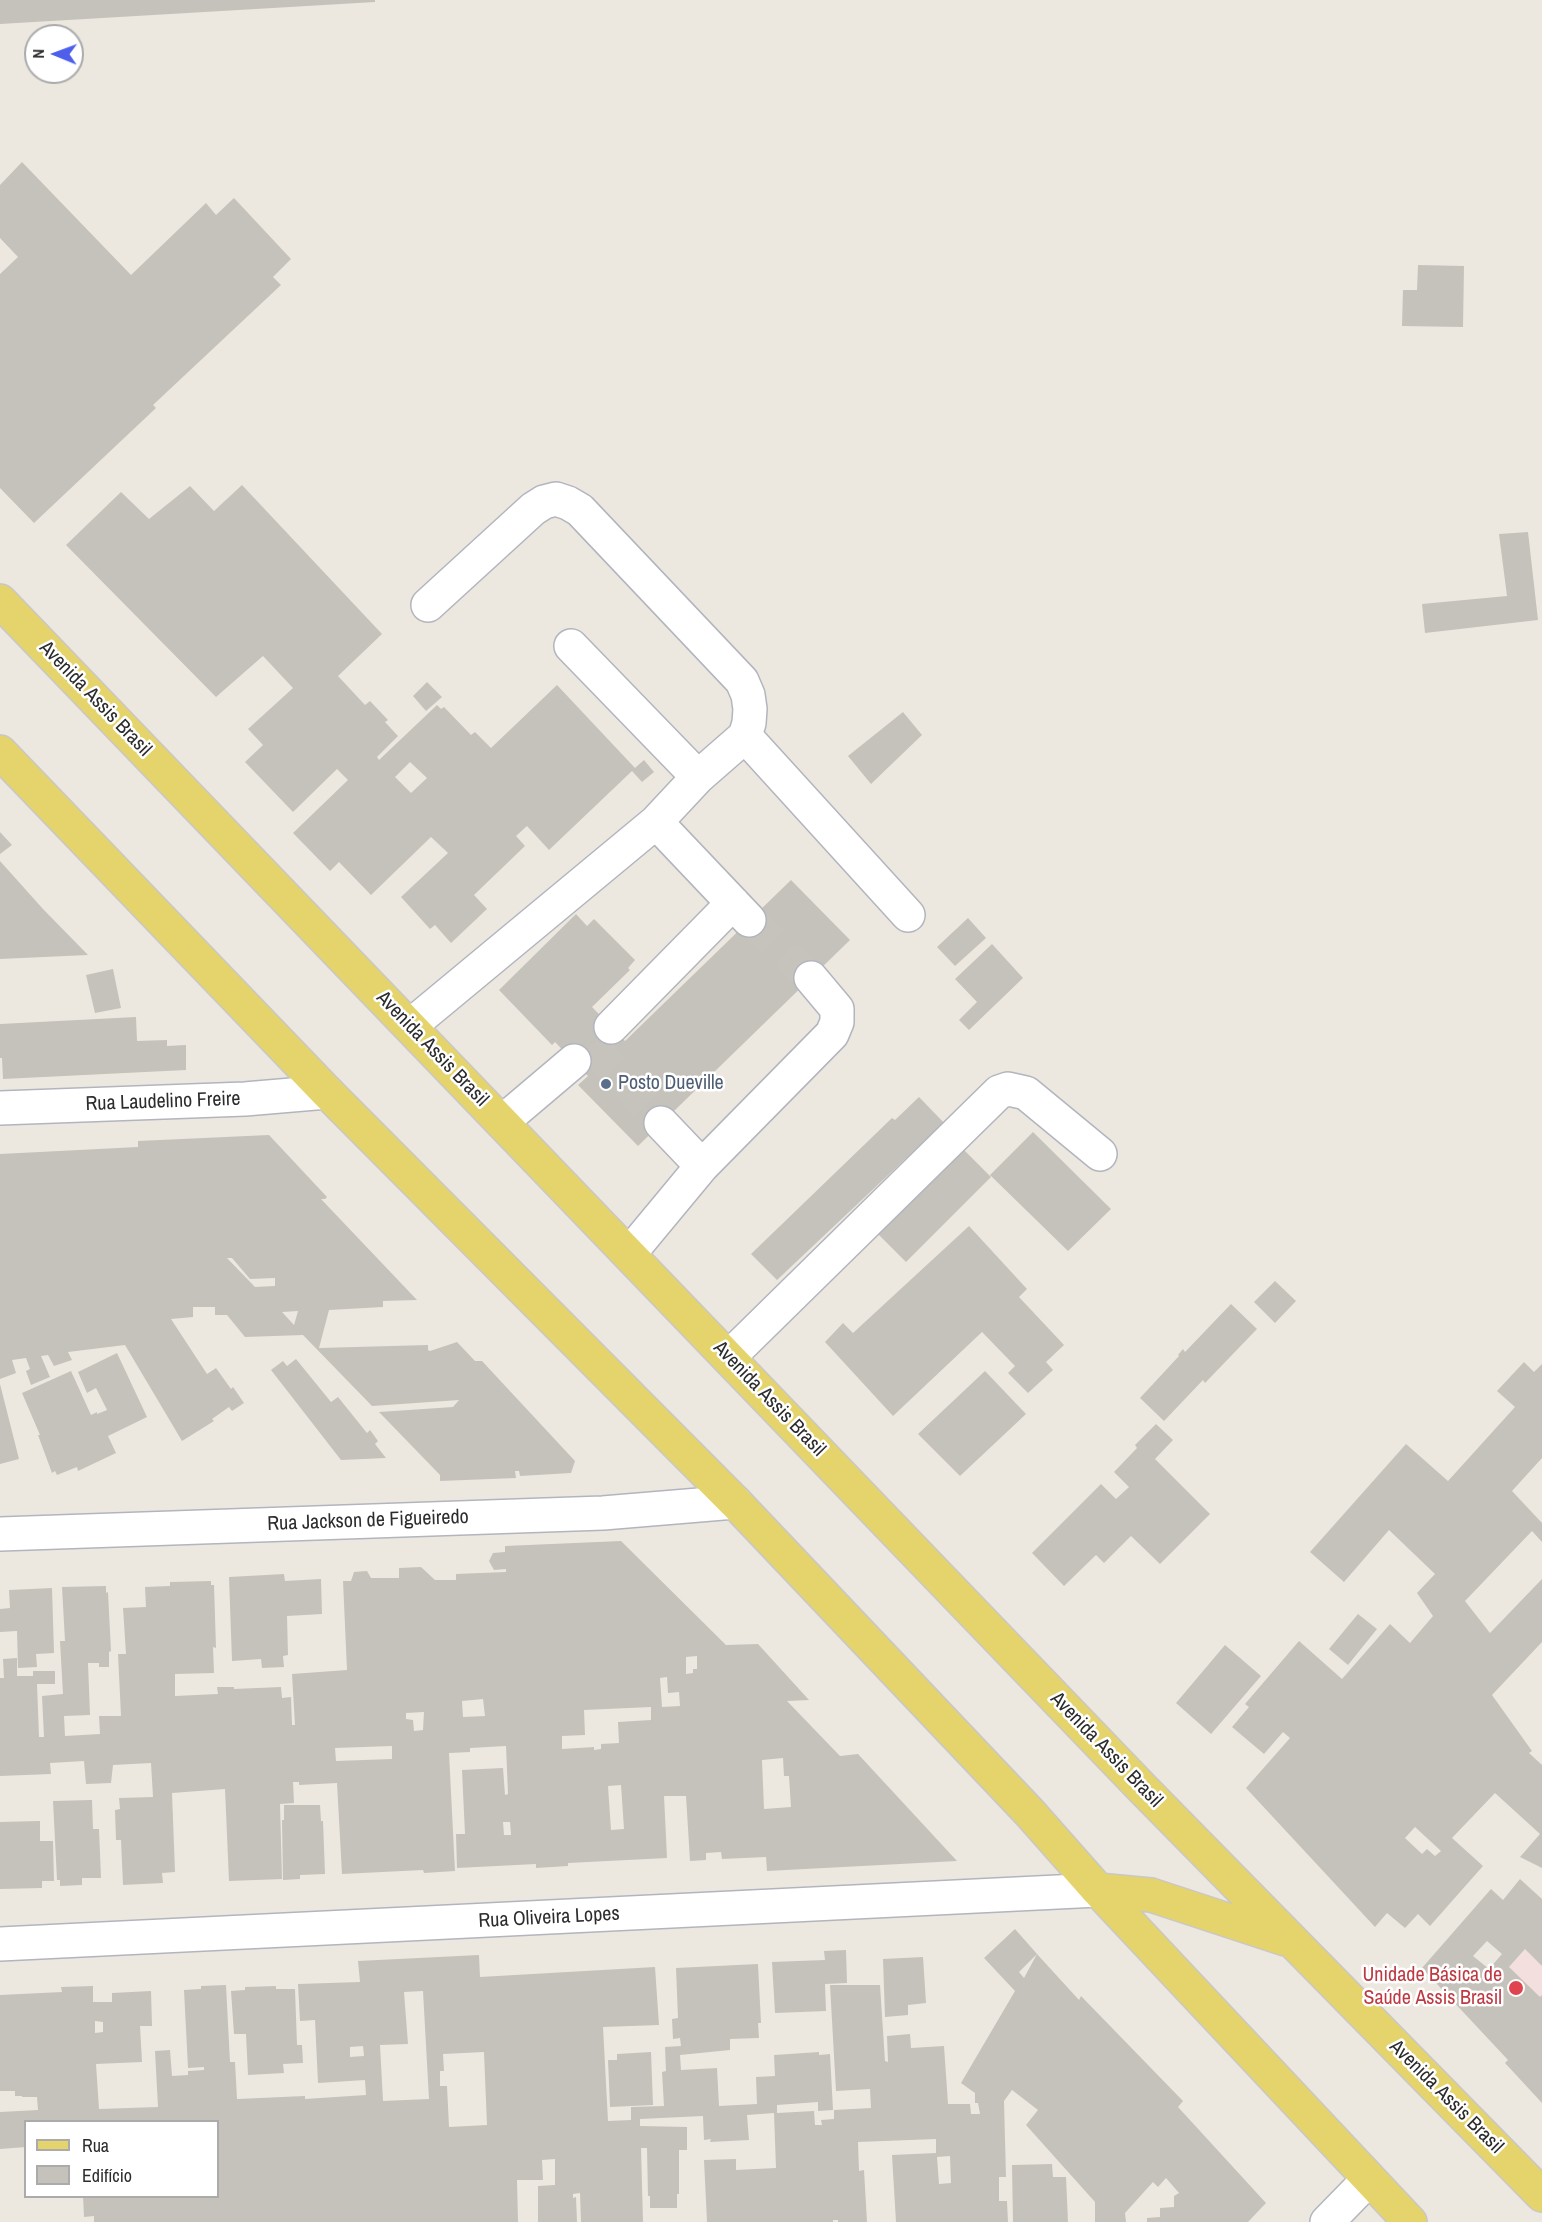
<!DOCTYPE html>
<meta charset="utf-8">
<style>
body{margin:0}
#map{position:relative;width:1542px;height:2222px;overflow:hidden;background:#ece8e0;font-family:"Archivo Narrow",sans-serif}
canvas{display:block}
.legend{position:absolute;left:24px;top:2120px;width:195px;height:78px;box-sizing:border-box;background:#fff;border:2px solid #ababab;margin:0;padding:8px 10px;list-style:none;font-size:18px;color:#2c2c2c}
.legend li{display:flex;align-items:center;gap:12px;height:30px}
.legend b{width:30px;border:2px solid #ababab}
.north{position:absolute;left:24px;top:24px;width:60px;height:60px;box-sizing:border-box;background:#fff;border:2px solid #ababab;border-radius:50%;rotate:271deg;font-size:16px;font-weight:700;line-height:24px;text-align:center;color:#2c2c2c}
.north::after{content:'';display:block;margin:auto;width:21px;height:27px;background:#4e5feb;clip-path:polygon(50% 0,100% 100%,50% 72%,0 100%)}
</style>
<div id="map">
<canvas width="1542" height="2222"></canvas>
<ul class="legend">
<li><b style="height:8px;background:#e5d36c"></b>Rua</li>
<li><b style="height:16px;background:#c5c2bb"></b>Edifício</li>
</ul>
<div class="north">N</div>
</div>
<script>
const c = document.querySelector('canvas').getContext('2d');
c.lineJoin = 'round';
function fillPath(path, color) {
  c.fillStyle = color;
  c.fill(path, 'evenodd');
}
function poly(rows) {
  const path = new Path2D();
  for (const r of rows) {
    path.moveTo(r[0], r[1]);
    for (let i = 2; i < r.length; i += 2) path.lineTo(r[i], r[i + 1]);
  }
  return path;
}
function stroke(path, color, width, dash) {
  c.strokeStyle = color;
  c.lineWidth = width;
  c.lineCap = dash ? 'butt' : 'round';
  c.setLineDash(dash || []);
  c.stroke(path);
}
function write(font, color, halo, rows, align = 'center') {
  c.font = font + ' "Archivo Narrow",sans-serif';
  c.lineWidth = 5;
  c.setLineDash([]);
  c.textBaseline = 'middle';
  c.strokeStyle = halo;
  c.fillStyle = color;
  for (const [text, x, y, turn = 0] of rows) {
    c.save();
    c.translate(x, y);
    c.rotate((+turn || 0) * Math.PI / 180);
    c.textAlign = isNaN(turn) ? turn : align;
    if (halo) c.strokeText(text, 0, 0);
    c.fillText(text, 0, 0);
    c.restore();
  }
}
fillPath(poly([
 [1542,1930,1542,2021,1508,2060,1467,2016]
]), '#f2dfde');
fillPath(poly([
 [0,0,375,0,375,2,0,24],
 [22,162,131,275,206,203,216,215,234,198,291,259,273,277,281,285,153,405,156,408,34,523,0,488,0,274,18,257,0,238,0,185],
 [1418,265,1464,266,1463,327,1402,326,1403,290,1417,290],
 [242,485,382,634,338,676,365,705,370,701,388,720,385,722,398,736,377,757,379,760,437,705,441,709,444,707,471,735,475,732,491,748,557,685,635,768,644,760,654,772,642,782,632,771,549,850,527,826,516,836,525,846,474,895,487,909,451,943,435,925,430,929,401,897,448,853,431,837,371,895,339,862,330,871,293,833,348,780,337,769,293,812,245,762,263,745,248,729,293,688,263,656,216,697,66,545,121,492,149,519,190,486,214,511],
 [410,762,427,778,411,793,395,777],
 [1528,532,1538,620,1425,633,1422,604,1507,596,1499,534],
 [427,682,442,697,426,711,413,696],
 [903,712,922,735,871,784,848,756],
 [0,832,12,845,0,854],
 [0,861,43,909,88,955,0,959],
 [791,880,850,940,638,1146,578,1085,588,1076,555,1042,552,1045,499,990,576,914,587,926,594,919,635,960,628,968,630,970,592,1007,625,1041],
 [968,918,986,938,955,966,937,947],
 [992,944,1023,978,969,1030,959,1020,977,1002,955,979],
 [113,969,121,1008,95,1013,86,975],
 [136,1017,137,1041,167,1040,167,1046,186,1045,186,1070,3,1079,2,1058,0,1058,0,1024],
 [919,1097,949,1128,925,1151,920,1145,777,1280,751,1254,892,1118,895,1120],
 [1033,1132,1111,1209,1068,1251,990,1175],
 [269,1135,327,1197,325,1199,321,1199,417,1300,383,1301,383,1307,329,1310,319,1348,428,1345,428,1350,430,1351,457,1342,475,1361,482,1361,575,1461,571,1473,520,1476,519,1471,515,1471,516,1478,440,1481,440,1475,379,1412,453,1407,459,1400,372,1406,303,1335,245,1337,227,1315,215,1315,215,1307,193,1307,193,1317,171,1319,207,1374,216,1368,231,1389,233,1387,244,1403,232,1411,229,1407,212,1419,214,1421,182,1441,125,1345,68,1352,72,1360,54,1366,48,1355,41,1356,50,1377,31,1385,26,1371,30,1369,26,1358,12,1360,16,1373,0,1379,0,1154,138,1147,138,1141],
 [227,1258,232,1258,250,1279,275,1278,275,1286,255,1287],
 [298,1311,294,1325,282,1312],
 [963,1149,991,1177,906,1262,874,1230],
 [969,1226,1027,1289,1019,1297,1064,1345,1046,1362,1053,1370,1028,1393,1008,1373,1015,1366,982,1332,893,1416,825,1342,843,1323,853,1333],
 [1275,1281,1296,1301,1275,1323,1254,1302],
 [1231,1304,1257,1329,1205,1383,1203,1380,1164,1421,1140,1398,1179,1356,1178,1355,1183,1349,1185,1352],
 [117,1353,147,1417,108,1436,116,1453,78,1471,77,1467,57,1475,55,1471,52,1473,38,1435,40,1435,22,1393,71,1371,91,1415,97,1412,97,1414,107,1410,96,1388,87,1393,78,1372],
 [296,1359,331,1402,338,1397,367,1433,370,1430,378,1441,375,1444,386,1458,341,1460,271,1370,283,1361,287,1366],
 [1524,1362,1534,1372,1542,1364,1542,1458,1512,1491,1542,1523,1542,1542,1532,1531,1465,1601,1490,1633,1542,1579,1542,1642,1492,1695,1532,1751,1529,1753,1542,1765,1542,1868,1520,1857,1540,1834,1495,1793,1452,1838,1483,1866,1430,1926,1418,1914,1405,1928,1387,1913,1375,1927,1246,1788,1290,1738,1283,1732,1264,1754,1232,1727,1249,1707,1245,1704,1299,1641,1342,1679,1390,1624,1410,1643,1433,1616,1417,1593,1435,1574,1389,1530,1344,1582,1310,1552,1406,1444,1448,1481,1515,1407,1497,1391],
 [1415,1827,1441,1851,1435,1856,1427,1849,1422,1854,1405,1838],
 [985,1371,1026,1414,960,1476,918,1434],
 [0,1384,19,1459,0,1464],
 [1156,1424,1173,1440,1155,1459,1210,1514,1160,1564,1131,1536,1104,1563,1096,1555,1064,1586,1032,1553,1101,1484,1116,1499,1129,1487,1114,1472,1137,1448,1135,1445],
 [621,1541,726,1645,758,1644,809,1700,787,1701,840,1756,858,1754,957,1861,767,1871,766,1857,722,1859,721,1852,706,1853,706,1860,690,1861,686,1796,664,1796,667,1858,568,1863,568,1866,536,1868,536,1864,457,1868,456,1834,465,1834,462,1770,503,1768,505,1795,508,1794,506,1746,470,1748,470,1752,449,1753,455,1871,424,1873,423,1870,342,1874,337,1783,299,1785,299,1782,293,1782,294,1803,280,1804,282,1879,229,1881,225,1789,172,1793,175,1872,162,1873,163,1883,123,1885,121,1840,116,1840,115,1810,120,1809,119,1798,153,1797,151,1763,113,1765,111,1783,86,1784,84,1761,50,1763,51,1774,0,1776,0,1678,4,1678,3,1659,17,1658,17,1676,33,1676,33,1671,55,1671,55,1684,37,1684,39,1737,44,1737,42,1696,63,1694,60,1641,65,1641,62,1587,106,1586,106,1593,108,1592,111,1651,109,1652,109,1667,99,1667,99,1663,88,1663,90,1715,64,1716,65,1736,100,1734,99,1716,121,1716,118,1654,126,1654,123,1608,146,1607,145,1587,170,1586,170,1582,211,1581,211,1585,214,1585,216,1648,213,1647,214,1673,175,1674,175,1696,218,1694,217,1687,234,1687,234,1689,281,1687,282,1698,291,1697,292,1725,295,1725,292,1674,347,1670,343,1581,351,1581,354,1572,367,1571,371,1578,399,1578,399,1568,421,1567,435,1580,456,1580,456,1574,506,1572,506,1569,494,1570,489,1561,493,1553,505,1552,505,1546],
 [697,1656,697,1669,693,1669,693,1673,686,1674,686,1657],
 [667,1677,668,1693,679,1692,680,1706,662,1707,660,1678],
 [483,1699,485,1716,463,1717,462,1701],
 [651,1707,651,1720,618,1722,619,1743,601,1744,601,1749,594,1750,594,1747,562,1749,562,1736,585,1735,584,1710],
 [424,1712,423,1730,414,1731,413,1720,406,1719,406,1713],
 [392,1746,392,1759,336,1761,335,1748],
 [783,1758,784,1776,789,1776,791,1807,764,1809,762,1760],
 [621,1785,624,1829,611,1830,608,1786],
 [503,1822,510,1822,511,1835,504,1835],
 [284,1574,285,1581,321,1579,322,1614,287,1616,288,1655,283,1656,284,1667,262,1668,261,1659,232,1661,229,1577],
 [52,1588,54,1653,36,1654,37,1667,18,1668,17,1631,0,1632,0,1609,10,1608,9,1590],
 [1358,1614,1377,1629,1348,1665,1329,1649],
 [1225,1645,1261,1676,1211,1734,1176,1703],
 [92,1800,93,1829,99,1829,101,1878,82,1878,82,1885,60,1886,60,1880,57,1880,53,1801],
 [284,1805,320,1805,321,1821,323,1821,325,1874,300,1875,300,1879,283,1880,282,1820,284,1820],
 [40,1821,40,1841,53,1841,54,1881,42,1881,42,1888,0,1889,0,1822],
 [1520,1879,1542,1899,1542,1966,1525,1949,1509,1967,1540,1997,1542,1995,1542,2103,1505,2063,1508,2060,1422,1968,1491,1889,1503,1900],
 [1487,1941,1502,1954,1489,1969,1473,1956],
 [1015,1929,1037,1954,1019,1972,1024,1978,1037,1954,1079,2000,1081,1996,1183,2101,1178,2107,1266,2203,1248,2222,1147,2222,1147,2218,1160,2217,1160,2208,1174,2207,1174,2196,1179,2193,1166,2178,1158,2187,1153,2182,1125,2213,1126,2222,1095,2222,1095,2202,1026,2125,1038,2110,1012,2090,1004,2101,1006,2177,999,2177,999,2201,1007,2201,1008,2222,896,2222,892,2155,936,2153,936,2139,858,2142,859,2171,864,2170,867,2222,838,2222,838,2220,833,2220,833,2222,707,2222,704,2160,736,2159,736,2170,776,2168,774,2113,747,2115,749,2140,710,2142,711,2139,704,2140,703,2116,640,2119,640,2126,687,2127,687,2150,679,2150,679,2194,677,2194,677,2208,650,2208,650,2196,648,2196,647,2148,641,2148,643,2222,581,2222,580,2193,573,2194,573,2198,576,2197,577,2222,538,2222,538,2186,555,2185,555,2159,542,2160,543,2180,517,2180,518,2222,94,2222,94,2216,84,2217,83,2196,218,2196,218,2121,26,2121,26,2147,0,2149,0,2112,38,2110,37,2097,22,2097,22,2096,15,2096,15,2091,0,2091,0,1995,62,1992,61,1987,93,1986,93,2002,112,2002,112,1993,151,1991,152,2026,140,2026,142,2062,96,2064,99,2109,158,2107,155,2051,170,2050,172,2076,188,2075,188,2071,204,2070,204,2067,188,2068,184,1990,201,1989,201,1986,226,1985,230,2062,235,2062,237,2099,305,2096,305,2099,366,2095,365,2080,318,2083,315,2020,300,2021,298,1984,360,1982,358,1961,479,1955,480,1977,655,1967,659,2025,603,2027,608,2121,631,2120,631,2107,664,2106,662,2072,666,2071,665,2047,681,2046,680,2038,673,2039,672,2019,678,2018,676,1968,758,1964,761,2023,758,2023,759,2038,730,2039,730,2050,680,2055,681,2070,717,2068,719,2106,757,2104,756,2077,775,2076,774,2055,819,2052,819,2055,830,2054,833,2110,818,2111,818,2102,777,2105,777,2113,814,2111,815,2125,822,2125,821,2120,834,2119,834,2110,871,2108,870,2089,836,2091,830,1985,880,1985,885,2061,888,2062,887,2036,910,2034,911,2048,944,2046,948,2104,970,2104,971,2114,980,2114,978,2103,975,2103,975,2093,961,2083,1015,1991,984,1958],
 [423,1991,429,2099,383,2101,380,2045,408,2044,404,1992],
 [95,2021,103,2022,103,2032,95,2033],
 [363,2046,364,2056,350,2057,350,2047],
 [484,2052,487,2125,449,2127,447,2086,440,2086,440,2071,444,2071,443,2054],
 [950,2156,951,2183,939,2184,937,2157],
 [846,1950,847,1983,825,1984,826,2011,775,2013,772,1962,825,1960,824,1951],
 [923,1957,926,2003,908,2005,908,2015,885,2017,883,1959],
 [276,1986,276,1989,295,1989,297,2045,302,2045,303,2063,283,2064,284,2073,248,2075,246,2034,234,2034,231,1991,245,1990,245,1987],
 [651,2052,653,2105,610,2107,608,2060,617,2060,617,2054],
 [1052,2164,1053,2177,1066,2177,1068,2222,1013,2222,1012,2165]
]), '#c5c2bb');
stroke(poly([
 [749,920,811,978],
 [592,1045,661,1123]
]), '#c6c2bc', 33, [33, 16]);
const minor = poly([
 [428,605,533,509,544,502,556,499,568,503,580,510,742,681,748,695,750,709,749,723,745,736],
 [571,646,698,777],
 [656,822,698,777,745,736,908,915],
 [410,1026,656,822,749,920],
 [611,1027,733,903],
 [0,1108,245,1099,327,1092],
 [502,1122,574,1061],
 [661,1123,702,1166],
 [629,1254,702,1166,832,1034,837,1022,837,1009,811,978],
 [729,1357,999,1092,1008,1089,1026,1093,1100,1154],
 [0,1534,603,1513,735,1502],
 [0,1944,1098,1890],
 [1327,2222,1369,2179]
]);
const major = poly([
 [0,601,1143,1789,1542,2195],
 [0,752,327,1092,735,1502,1030,1813,1098,1890,1410,2222],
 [1098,1890,1151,1895,1285,1939]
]);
stroke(minor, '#b3b5be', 36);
stroke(major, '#c8c8c8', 36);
stroke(minor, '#fff', 33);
stroke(major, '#e5d36c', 33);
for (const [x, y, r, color] of [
 [606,1084,6,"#5c6f8a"],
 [1516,1988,8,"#e0444e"]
]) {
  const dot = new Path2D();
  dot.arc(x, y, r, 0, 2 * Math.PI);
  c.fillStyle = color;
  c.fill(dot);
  stroke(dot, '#fff', 2);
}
write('20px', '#2c2c2c', '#fff', [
 ["Avenida Assis Brasil",95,699,46],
 ["Avenida Assis Brasil",432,1049,46],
 ["Rua Laudelino Freire",163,1102,-2],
 ["Avenida Assis Brasil",769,1399,46],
 ["Rua Jackson de Figueiredo",368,1521,-2],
 ["Avenida Assis Brasil",1106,1750,46],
 ["Rua Oliveira Lopes",549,1918,-3],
 ["Avenida Assis Brasil",1446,2097,45]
]);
write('20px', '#4e5e75', '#fff', [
 ["Posto Dueville",618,1084]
], 'left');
write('20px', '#be3a42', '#fff', [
 ["Unidade Básica de",1502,1976],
 ["Saúde Assis Brasil",1502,1999]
], 'right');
</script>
